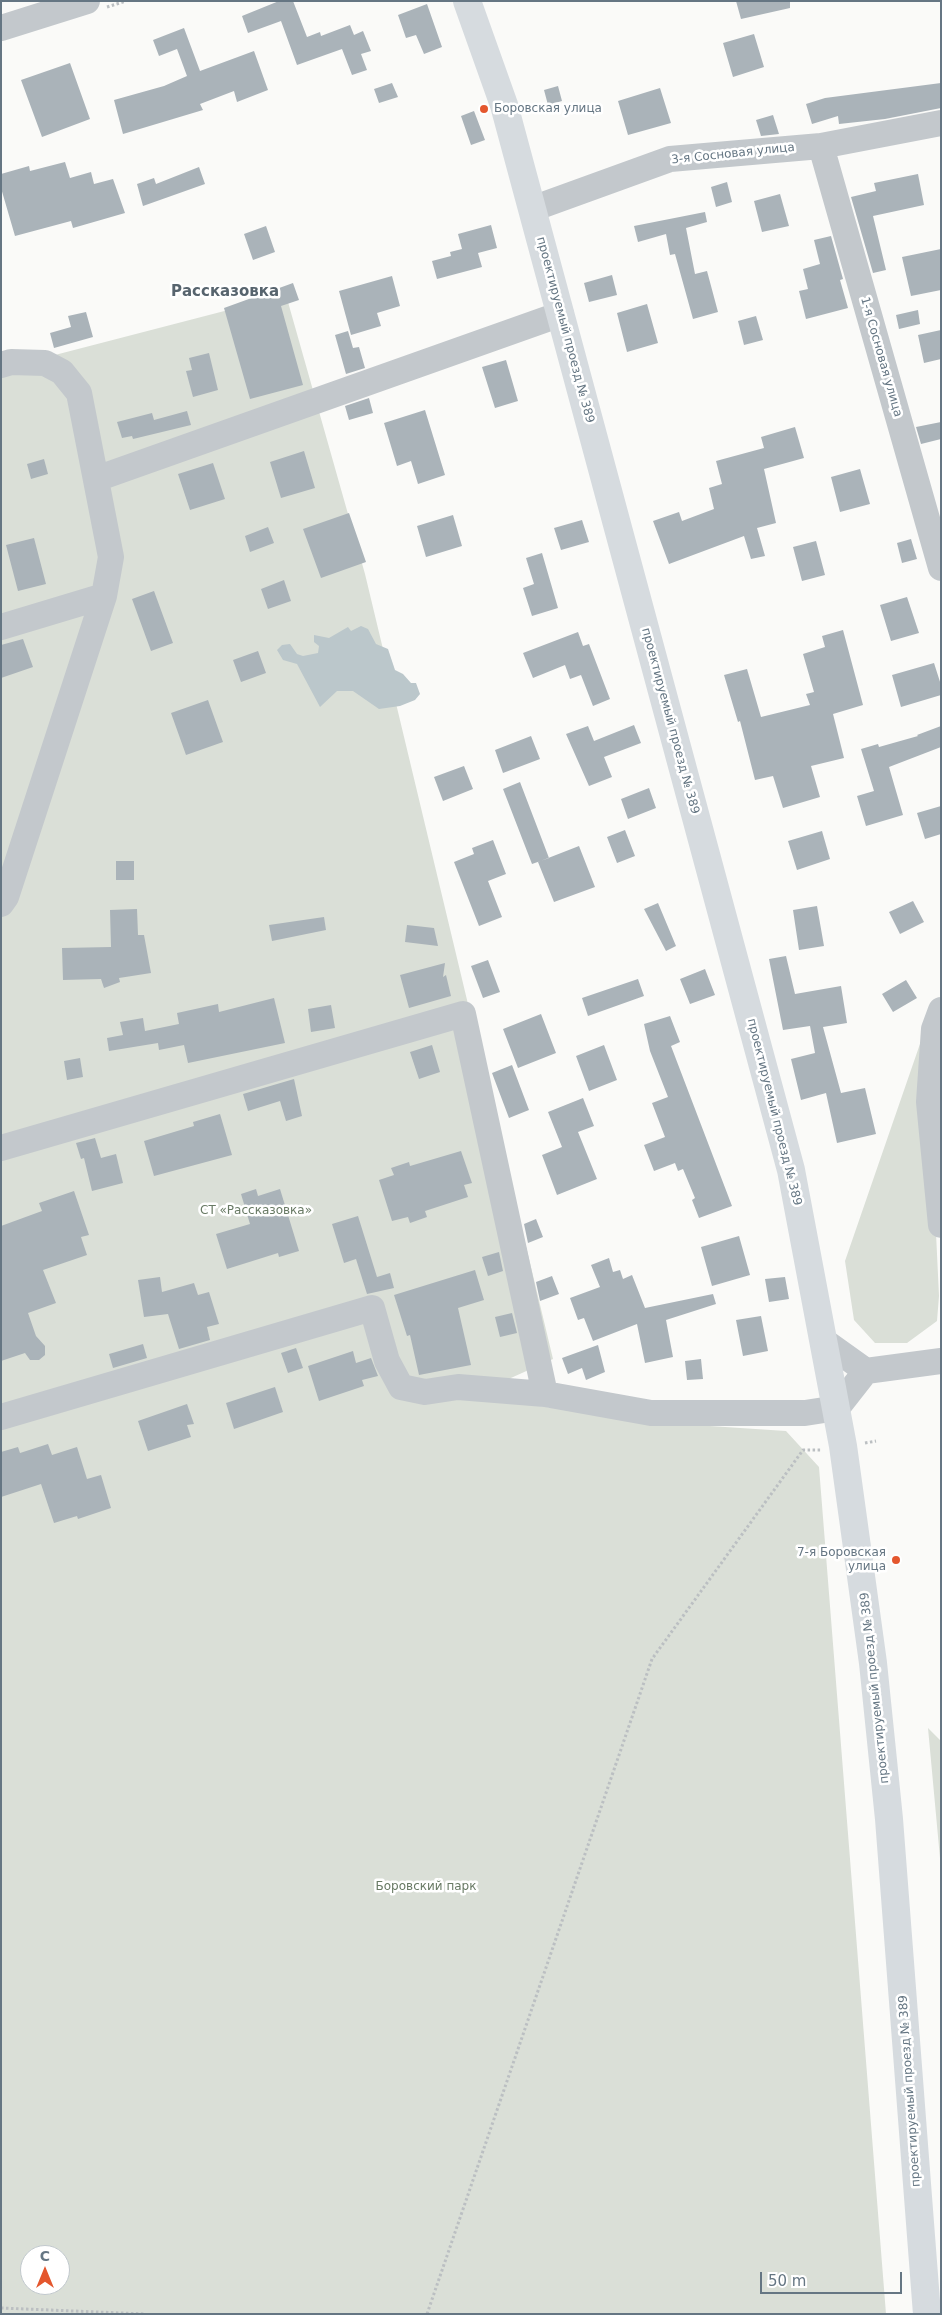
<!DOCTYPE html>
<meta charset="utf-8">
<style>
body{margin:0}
#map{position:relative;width:942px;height:2315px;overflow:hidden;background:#fafaf8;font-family:"DejaVu Sans",sans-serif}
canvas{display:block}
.frame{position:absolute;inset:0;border:2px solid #657683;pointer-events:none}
.north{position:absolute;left:20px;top:2245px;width:50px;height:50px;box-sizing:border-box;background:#fff;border:1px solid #c1c8cd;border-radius:50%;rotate:0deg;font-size:14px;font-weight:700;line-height:20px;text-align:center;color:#657683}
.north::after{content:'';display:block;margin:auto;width:18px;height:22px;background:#e4572e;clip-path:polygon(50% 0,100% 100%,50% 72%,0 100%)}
.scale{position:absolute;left:760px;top:2272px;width:142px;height:22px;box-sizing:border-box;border:2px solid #657683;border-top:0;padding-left:6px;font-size:15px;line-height:18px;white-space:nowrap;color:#657683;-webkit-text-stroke:4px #fff;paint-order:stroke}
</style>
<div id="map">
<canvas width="942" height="2315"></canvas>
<div class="frame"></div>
<div class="north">С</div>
<div class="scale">50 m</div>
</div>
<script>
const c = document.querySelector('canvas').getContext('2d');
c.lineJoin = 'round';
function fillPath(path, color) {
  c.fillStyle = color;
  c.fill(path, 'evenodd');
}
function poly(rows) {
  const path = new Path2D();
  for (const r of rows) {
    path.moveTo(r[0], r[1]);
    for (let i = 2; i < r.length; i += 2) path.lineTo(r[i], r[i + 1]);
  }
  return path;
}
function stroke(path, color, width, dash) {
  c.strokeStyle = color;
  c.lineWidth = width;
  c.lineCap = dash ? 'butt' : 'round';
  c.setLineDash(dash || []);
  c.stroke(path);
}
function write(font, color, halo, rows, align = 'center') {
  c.font = font + ' "DejaVu Sans",sans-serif';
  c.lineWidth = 5;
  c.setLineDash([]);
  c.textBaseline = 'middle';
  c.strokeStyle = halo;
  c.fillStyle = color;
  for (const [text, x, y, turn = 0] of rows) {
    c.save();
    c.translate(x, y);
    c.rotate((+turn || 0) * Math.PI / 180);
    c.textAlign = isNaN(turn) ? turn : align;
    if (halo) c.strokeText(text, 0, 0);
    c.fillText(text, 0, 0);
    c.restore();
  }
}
fillPath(poly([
 [286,295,365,574,553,1359,471,1396,649,1422,786,1431,819,1467,886,2314,1,2314,1,369],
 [30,2255,60,2255,60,2285,30,2285],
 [921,1041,931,1128,939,1296,937,1321,907,1343,875,1343,854,1320,845,1261],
 [928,1728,941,1741,941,1869]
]), '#dadfd7');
fillPath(poly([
 [361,626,368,629,376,644,388,649,395,670,403,674,411,683,416,683,420,694,415,700,400,706,379,709,353,691,337,691,320,707,297,664,283,660,277,650,282,645,290,644,297,654,303,656,318,653,319,646,314,642,314,635,329,638,348,627,351,631]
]), '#bbc7cb');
fillPath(poly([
 [279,1,293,1,307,37,320,32,321,36,350,25,354,35,363,31,371,51,361,54,367,70,352,75,342,49,297,65,281,21,248,33,242,16],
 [736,1,790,1,790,8,741,19],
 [427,4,442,47,424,54,416,35,406,38,398,15],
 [184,28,200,71,254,51,268,90,237,102,234,91,200,104,203,110,123,134,114,100,164,86,187,76,177,49,159,56,153,40],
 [754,34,764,67,733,77,723,43],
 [70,63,90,119,42,137,21,80],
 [392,83,398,97,379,103,374,89],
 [941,83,941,108,885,119,839,124,838,116,812,124,806,104,825,98],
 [558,86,562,101,548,105,544,90],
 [660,88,671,123,628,135,618,101],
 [474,111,485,140,471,145,461,116],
 [773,115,779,134,761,136,756,120],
 [65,162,70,178,91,172,94,184,113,179,125,213,73,228,71,221,15,236,1,188,1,174,29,166,30,171],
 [199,167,205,184,143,206,137,184,154,178,156,184],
 [918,174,924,205,873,216,886,270,873,273,851,197,876,191,874,183],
 [727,182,732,202,716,207,711,187],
 [780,194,789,226,762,232,754,201],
 [705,212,707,222,686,228,695,274,707,271,718,312,693,319,675,254,670,255,666,234,638,242,634,226],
 [491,225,497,248,478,253,482,267,437,279,432,261,451,256,450,252,462,249,458,234],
 [266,226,275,252,253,260,244,234],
 [831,236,843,279,840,280,848,308,806,319,799,291,808,289,803,269,820,264,814,240],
 [941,249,941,290,911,296,902,257],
 [612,275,617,295,589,302,584,283],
 [392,276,400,306,377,313,381,326,351,335,339,291],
 [293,283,299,300,281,306,303,385,250,399,224,308],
 [647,304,658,343,627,352,617,313],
 [918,310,920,324,899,329,896,315],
 [86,312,93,337,54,348,50,333,71,327,68,316],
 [756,316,763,340,744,345,738,321],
 [941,330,941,359,924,363,918,335],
 [348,331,353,348,359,347,365,368,346,374,335,335],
 [209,353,218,390,193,397,186,371,192,370,189,358],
 [506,360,518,401,495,408,482,367],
 [369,398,373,413,349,420,345,406],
 [425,410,445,475,418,484,411,461,397,466,384,423],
 [187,411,191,425,133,439,132,436,122,438,117,422,152,413,154,420],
 [941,422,941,439,921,444,916,427],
 [795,427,804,458,764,469,776,523,757,528,765,556,751,559,744,536,669,564,653,521,679,512,682,521,714,509,709,488,722,484,716,461,764,448,761,437],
 [304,451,315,488,281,498,270,462],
 [44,459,48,474,31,479,27,464],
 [213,463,225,499,190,510,178,474],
 [860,469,870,504,840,512,831,477],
 [349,513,366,562,321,578,303,529],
 [453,515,462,546,426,557,417,526],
 [582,520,589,542,561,550,554,528],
 [268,527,274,543,250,552,245,536],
 [34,538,46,584,18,591,6,545],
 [911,539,917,559,902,563,897,543],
 [816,541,825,575,802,581,793,547],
 [542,553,558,608,532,616,523,588,534,584,526,558],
 [284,580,291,601,268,609,261,589],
 [154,591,173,643,151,651,132,599],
 [907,597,919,633,891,641,880,605],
 [843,630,863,705,833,714,844,758,811,766,820,797,783,808,773,776,755,780,740,721,738,722,724,675,747,669,761,717,810,705,806,694,814,692,803,654,825,647,822,636],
 [578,632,583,646,589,644,610,699,593,706,581,675,570,679,565,665,533,678,523,653],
 [23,639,33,667,1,678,1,645],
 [258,651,266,673,241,682,233,660],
 [934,663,941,685,941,695,901,707,892,675],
 [208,700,223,742,186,755,171,713],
 [634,725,641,743,604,757,612,777,589,786,566,734,588,726,594,741],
 [941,726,941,747,889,767,903,815,866,826,857,796,874,791,861,749,878,744,879,747,918,736,917,735],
 [531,736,540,759,503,773,495,750],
 [464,766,473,789,443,801,434,777],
 [520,782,549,858,532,864,503,789],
 [649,788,656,808,628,819,621,799],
 [941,806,941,834,925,839,917,813],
 [625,830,635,856,617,863,607,837],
 [822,831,830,859,797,870,788,841],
 [493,840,506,874,488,881,502,917,479,926,454,862,474,854,472,848],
 [579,846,595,887,554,902,538,862],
 [116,861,134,861,134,880,116,880],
 [913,901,924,922,900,934,889,912],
 [658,903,676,946,666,951,644,909],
 [817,906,824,946,799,950,793,910],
 [137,909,138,935,144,935,151,973,119,978,120,982,104,988,101,979,63,980,62,948,111,947,110,910],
 [324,917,326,930,272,941,269,925],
 [407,925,434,928,438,946,405,942],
 [786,956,795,994,841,986,847,1023,823,1027,841,1093,865,1088,876,1134,837,1143,826,1093,801,1100,791,1059,815,1053,810,1026,783,1030,769,959],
 [488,960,500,992,483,998,471,966],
 [445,963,443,977,446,975,451,996,409,1008,400,975],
 [705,969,715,995,690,1004,680,979],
 [638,979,644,996,588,1016,582,998],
 [906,980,917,998,893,1012,882,994],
 [274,998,285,1043,188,1063,184,1045,159,1050,158,1043,109,1051,107,1038,123,1035,120,1022,143,1018,145,1031,179,1024,177,1013,218,1004,219,1012],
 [331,1005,335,1028,311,1032,308,1009],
 [541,1014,556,1053,518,1068,503,1029],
 [670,1016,680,1042,671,1046,732,1206,699,1218,692,1200,695,1198,683,1169,678,1171,675,1163,654,1171,644,1145,665,1137,652,1103,668,1097,650,1051,644,1024],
 [432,1045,440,1072,419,1079,410,1052],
 [604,1045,617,1080,589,1091,576,1056],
 [80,1058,83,1077,67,1080,64,1061],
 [512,1065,529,1110,509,1118,492,1073],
 [294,1079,302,1116,286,1121,280,1101,248,1111,243,1094],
 [583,1098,594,1126,578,1132,597,1179,557,1195,542,1155,562,1147,548,1112],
 [220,1114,232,1155,154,1176,144,1141,194,1126,193,1122],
 [95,1138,101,1158,116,1154,123,1183,92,1191,84,1158,81,1159,76,1143],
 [461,1151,472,1183,464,1185,468,1197,425,1211,427,1217,410,1223,408,1217,392,1221,379,1180,394,1175,391,1168,409,1162,410,1166],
 [256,1189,258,1196,280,1189,299,1251,279,1257,278,1253,227,1269,216,1234,250,1224,241,1194],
 [74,1191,89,1235,81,1237,87,1255,43,1270,56,1303,28,1313,36,1336,45,1346,45,1355,39,1360,30,1360,25,1353,1,1361,1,1226,42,1211,39,1203],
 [358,1216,377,1277,390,1273,394,1288,367,1294,356,1259,344,1263,332,1224],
 [536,1219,543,1237,528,1243,524,1224],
 [739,1236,750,1275,712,1286,701,1247],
 [499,1252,503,1271,488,1276,482,1257],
 [609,1258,613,1272,620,1270,623,1279,632,1275,645,1308,713,1294,716,1304,666,1320,673,1357,645,1363,637,1324,593,1341,584,1318,578,1320,570,1298,600,1287,591,1265],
 [475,1270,484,1300,458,1308,471,1365,419,1375,410,1335,407,1336,394,1295],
 [552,1276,559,1294,540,1301,536,1282],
 [160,1277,162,1292,194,1283,198,1295,209,1292,219,1324,207,1327,210,1340,179,1349,168,1314,144,1317,138,1280],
 [785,1277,789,1299,769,1302,765,1279],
 [512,1313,517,1333,500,1337,495,1317],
 [761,1316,768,1351,743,1356,736,1320],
 [143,1344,147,1358,113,1368,109,1354],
 [598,1345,605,1372,586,1380,582,1368,568,1374,562,1358],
 [296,1348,303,1368,288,1373,281,1353],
 [353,1351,356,1363,371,1358,378,1376,362,1380,364,1386,319,1401,308,1366],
 [701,1359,703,1379,687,1380,685,1361],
 [275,1387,283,1412,234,1429,226,1403],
 [187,1404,194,1424,187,1425,191,1437,148,1451,138,1421],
 [48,1444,52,1455,77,1447,87,1479,101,1475,111,1508,78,1519,77,1516,54,1523,41,1484,1,1497,1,1452,18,1447,20,1453]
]), '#aab3b9');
stroke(poly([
 [107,7,126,1],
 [865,1443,876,1441],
 [1,2308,145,2314],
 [427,2314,652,1659,803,1450,822,1450]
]), '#bbbfc2', 3, [2.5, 2.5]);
stroke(poly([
 [1,28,87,1],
 [821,146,941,568],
 [532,209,670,159,821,146,941,123],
 [1,365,11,362,45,363,62,372,79,393,111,557,104,596,6,897,1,904],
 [96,479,561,314],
 [1,627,104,596],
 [941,1010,934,1029,929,1102,941,1225],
 [1,1148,463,1014,545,1394,651,1413,805,1413,837,1408,866,1371],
 [824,1341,866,1371,941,1361],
 [1,1417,372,1308,387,1361,401,1387,425,1392,458,1387,545,1394]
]), '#c3c8cc', 26);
stroke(poly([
 [467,1,504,105,791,1170,843,1446,873,1663,889,1819,927,2314]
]), '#d6dbdf', 28);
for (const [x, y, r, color] of [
 [484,109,5,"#e4572e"],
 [896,1560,5,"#e4572e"]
]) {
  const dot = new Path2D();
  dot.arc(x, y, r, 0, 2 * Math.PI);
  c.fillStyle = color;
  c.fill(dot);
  stroke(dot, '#fff', 2);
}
write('12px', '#657683', '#fff', [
 ["Боровская улица",494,109],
 ["7-я Боровская",886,1553,"right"],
 ["улица",886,1567,"right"]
], 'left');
write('12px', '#657683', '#fff', [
 ["3-я Сосновая улица",733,154,-6],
 ["проектируемый проезд № 389",565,330,75],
 ["1-я Сосновая улица",881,357,74],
 ["проектируемый проезд № 389",670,721,75],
 ["проектируемый проезд № 389",774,1112,76],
 ["проектируемый проезд № 389",875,1688,-96],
 ["проектируемый проезд № 389",910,2091,-94]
]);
write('12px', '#687a64', '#fff', [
 ["СТ «Рассказовка»",256,1211],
 ["Боровский парк",426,1887]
]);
write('bold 15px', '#57646e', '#fff', [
 ["Рассказовка",225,292]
]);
</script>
